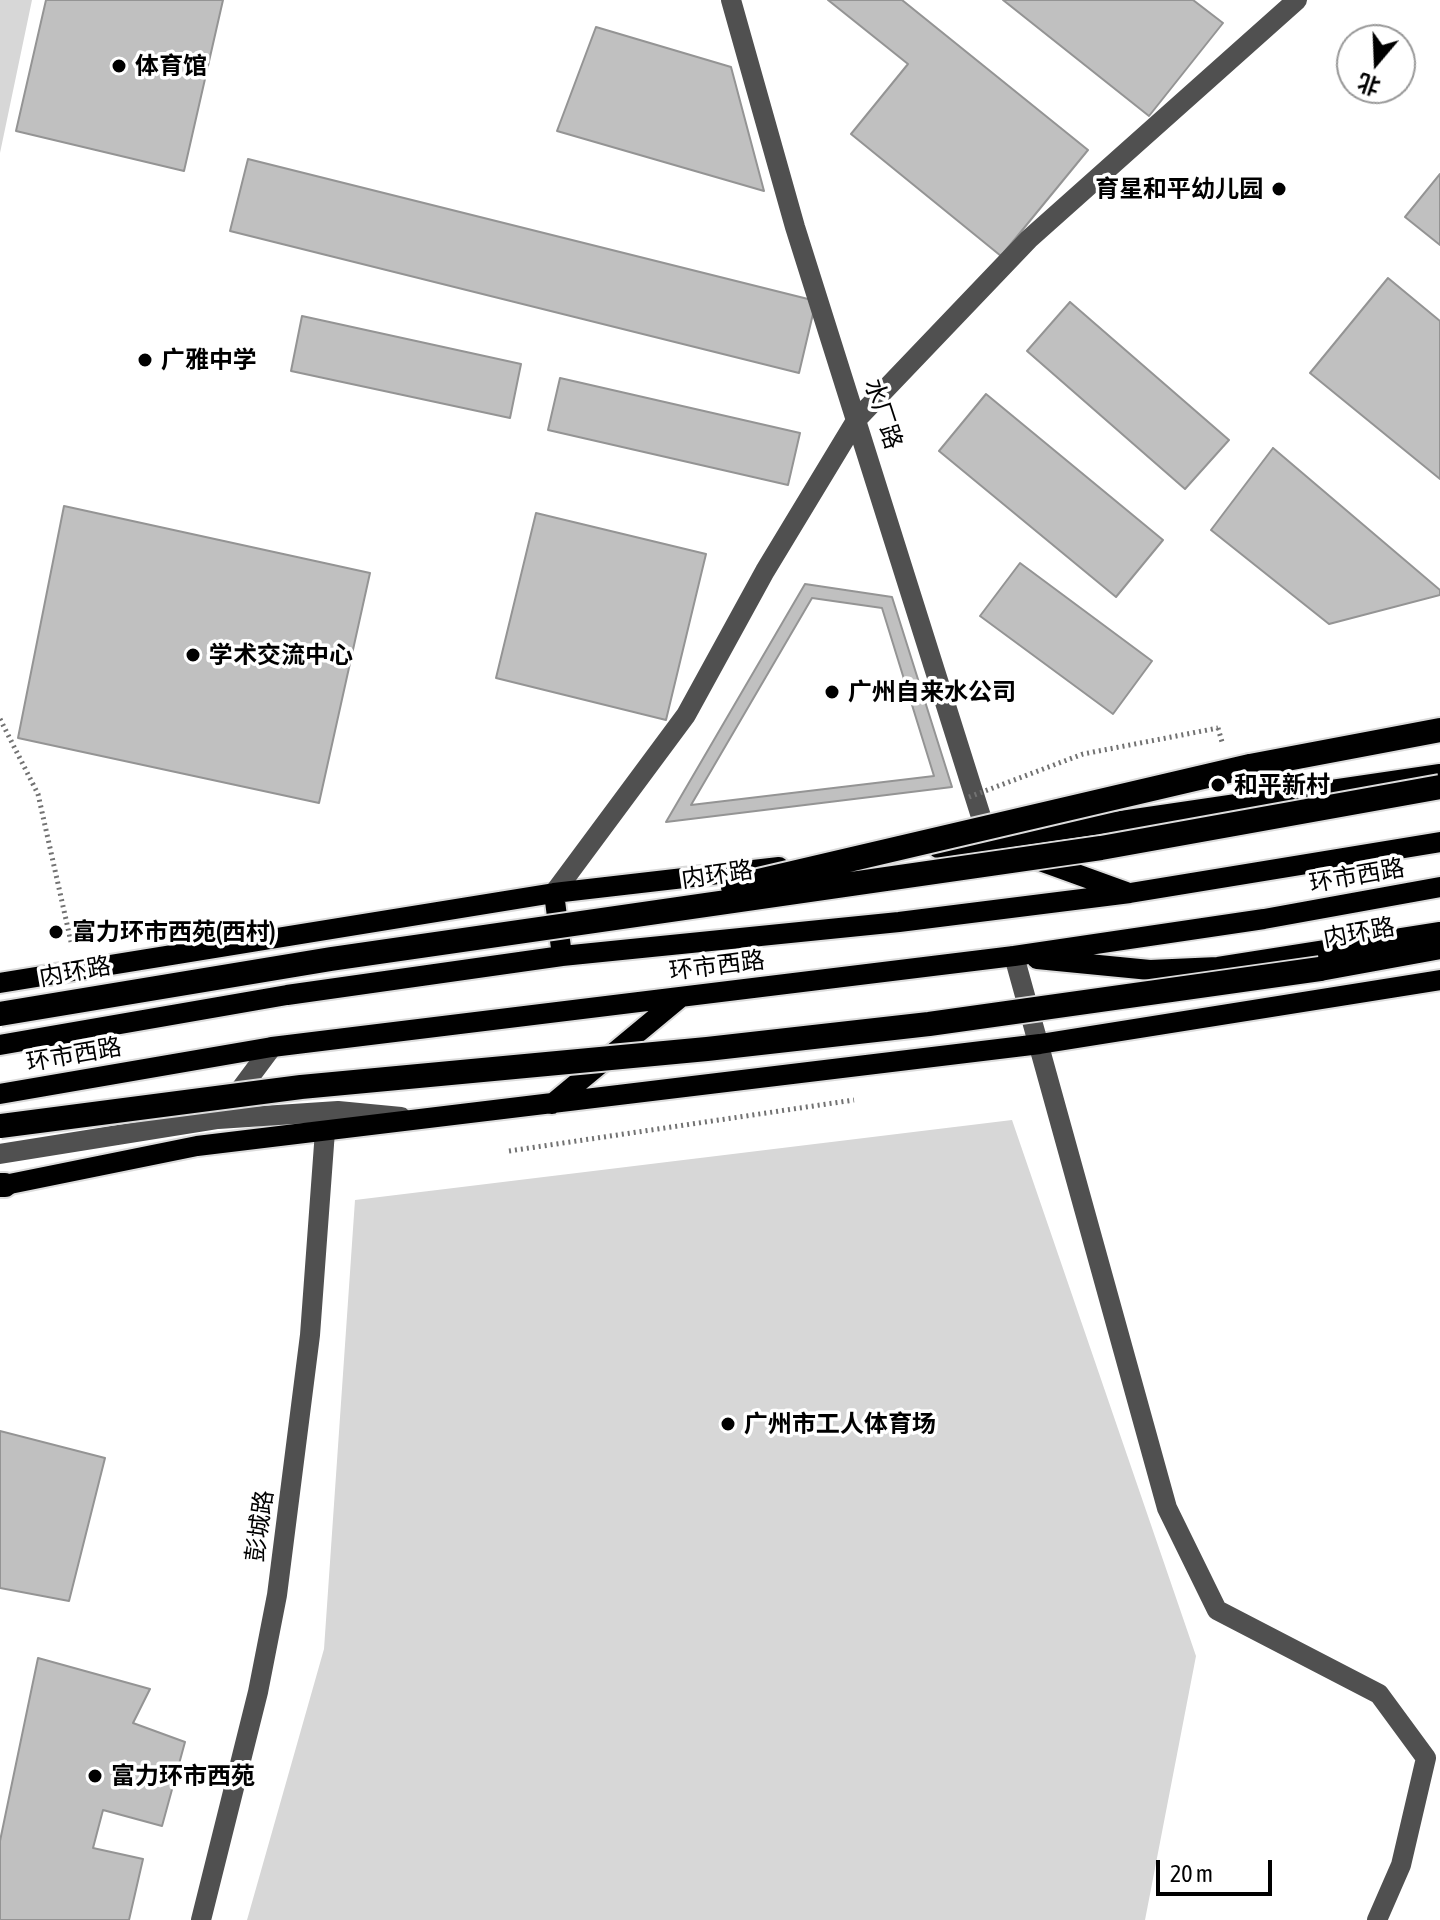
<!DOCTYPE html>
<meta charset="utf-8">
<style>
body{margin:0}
#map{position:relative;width:1440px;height:1920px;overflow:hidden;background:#fff;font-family:"Asap Condensed","Noto Sans SC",sans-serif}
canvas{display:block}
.north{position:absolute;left:1336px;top:24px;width:80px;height:80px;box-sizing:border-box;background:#fff;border:2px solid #999;border-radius:50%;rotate:199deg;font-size:22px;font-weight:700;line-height:32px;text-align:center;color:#000}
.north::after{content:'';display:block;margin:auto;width:28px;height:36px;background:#000;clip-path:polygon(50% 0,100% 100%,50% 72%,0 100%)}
.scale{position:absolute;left:1156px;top:1860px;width:116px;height:36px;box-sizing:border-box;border:4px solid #000;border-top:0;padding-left:10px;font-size:24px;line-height:28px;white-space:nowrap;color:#000;-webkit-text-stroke:6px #fff;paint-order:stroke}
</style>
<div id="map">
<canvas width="1440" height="1920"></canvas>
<div class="north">北</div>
<div class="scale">20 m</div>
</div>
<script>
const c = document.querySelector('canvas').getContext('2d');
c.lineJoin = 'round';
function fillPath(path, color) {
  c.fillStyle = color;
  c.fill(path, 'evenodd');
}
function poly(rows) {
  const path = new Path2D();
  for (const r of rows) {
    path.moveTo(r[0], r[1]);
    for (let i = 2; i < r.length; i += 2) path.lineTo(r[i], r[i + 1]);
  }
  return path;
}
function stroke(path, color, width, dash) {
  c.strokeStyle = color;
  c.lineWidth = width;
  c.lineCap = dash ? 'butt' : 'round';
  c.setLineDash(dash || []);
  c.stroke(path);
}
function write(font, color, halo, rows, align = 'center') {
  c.font = font + ' "Asap Condensed","Noto Sans SC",sans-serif';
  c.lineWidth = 7;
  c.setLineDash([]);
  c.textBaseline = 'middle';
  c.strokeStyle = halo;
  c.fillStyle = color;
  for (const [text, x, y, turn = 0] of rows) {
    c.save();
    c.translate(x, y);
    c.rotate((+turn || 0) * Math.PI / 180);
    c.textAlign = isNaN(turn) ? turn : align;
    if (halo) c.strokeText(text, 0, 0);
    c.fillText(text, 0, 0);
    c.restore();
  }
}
fillPath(poly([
 [0,0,32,0,0,153],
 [1012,1120,1196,1656,1145,1920,247,1920,324,1649,355,1200]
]), '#d7d7d7');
const building = poly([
 [46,0,223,0,184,171,16,131,46,0],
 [828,0,902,0,1088,150,1001,256,851,134,908,64,828,0],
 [1003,0,1193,0,1223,23,1149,116,1003,0],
 [596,27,731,67,764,191,557,131,596,27],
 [248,159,816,301,799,373,230,231,248,159],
 [1440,174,1440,245,1405,217,1440,174],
 [1388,278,1440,321,1440,479,1310,373,1388,278],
 [1070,302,1229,440,1185,489,1027,351,1070,302],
 [302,316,521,364,510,418,291,371,302,316],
 [560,378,800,433,788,485,548,430,560,378],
 [986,394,1163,540,1116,597,939,451,986,394],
 [1273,448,1440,590,1440,595,1329,624,1211,530,1273,448],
 [64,506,370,573,319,803,18,738,64,506],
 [536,513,706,554,666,720,496,678,536,513],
 [1020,563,1152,661,1113,714,980,616,1020,563],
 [805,584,892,597,952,787,666,822,805,584],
 [812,598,882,608,934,776,691,805,812,598],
 [0,1431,105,1458,69,1601,0,1588,0,1431],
 [38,1658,150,1689,133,1723,185,1742,162,1826,103,1810,93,1848,143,1859,129,1920,0,1920,0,1841,38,1658]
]);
fillPath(building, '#c0c0c0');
stroke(building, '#949494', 2);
const major = poly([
 [938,848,1440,774],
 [1032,858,1126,892],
 [554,893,562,956],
 [1037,959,1150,970,1218,967,1440,932],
 [0,983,554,893,779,867],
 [0,1045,287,995,562,956,899,922,1130,893,1440,842],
 [0,1094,272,1047,1014,956,1264,919,1440,887],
 [552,1104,681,997],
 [0,1186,197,1146,1040,1044,1440,980]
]);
const highway = poly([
 [1250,766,1440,730],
 [1320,969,1440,947],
 [0,1185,5,1185]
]);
stroke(major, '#dbdbdb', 24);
stroke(highway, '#dbdbdb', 28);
stroke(poly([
 [0,719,38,794,71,942],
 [1218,728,1222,742],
 [509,1151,854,1100]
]), '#727272', 5, [2, 4]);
stroke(poly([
 [731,0,795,227,989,842],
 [554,893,686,715,765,571,857,419,1029,239,1297,0],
 [1014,956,1167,1508,1217,1610,1379,1694,1426,1758,1401,1865,1377,1920],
 [231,1102,272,1047],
 [0,1154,218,1119,338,1111,401,1117],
 [201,1920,258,1692,277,1595,310,1335,325,1131]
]), '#505050', 20);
stroke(major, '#000', 20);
stroke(highway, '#000', 24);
const highwayBridge = poly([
 [733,887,1250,766],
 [0,1014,331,959,1101,848,1440,787],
 [0,1126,301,1087,707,1049,929,1024,1320,969]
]);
stroke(highwayBridge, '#dbdbdb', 28, []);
stroke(poly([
 [969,797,1083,754,1218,728]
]), '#727272', 5, [2, 4]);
stroke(highwayBridge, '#000', 24);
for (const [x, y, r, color] of [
 [119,66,8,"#000"],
 [1279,189,8,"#000"],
 [145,360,8,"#000"],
 [193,655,8,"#000"],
 [832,692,8,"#000"],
 [1218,785,8,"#000"],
 [56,932,8,"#000"],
 [728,1424,8,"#000"],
 [95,1776,8,"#000"]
]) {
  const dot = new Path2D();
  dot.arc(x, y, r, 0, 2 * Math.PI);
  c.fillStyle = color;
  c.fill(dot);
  stroke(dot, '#fff', 3);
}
write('bold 24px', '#000', '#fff', [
 ["体育馆",135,66],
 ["育星和平幼儿园",1263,189,"right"],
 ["广雅中学",161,360],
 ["学术交流中心",209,655],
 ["广州自来水公司",848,692],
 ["和平新村",1234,785],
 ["富力环市西苑(西村)",72,932],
 ["广州市工人体育场",744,1424],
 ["富力环市西苑",111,1776]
], 'left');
write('24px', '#000', '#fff', [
 ["水厂路",883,414,72],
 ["内环路",717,875,-8],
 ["环市西路",1357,876,-10],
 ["内环路",1359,933,-10],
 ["环市西路",717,966,-7],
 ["内环路",75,972,-10],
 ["环市西路",74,1055,-10],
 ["彭城路",260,1526,-82]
]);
</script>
